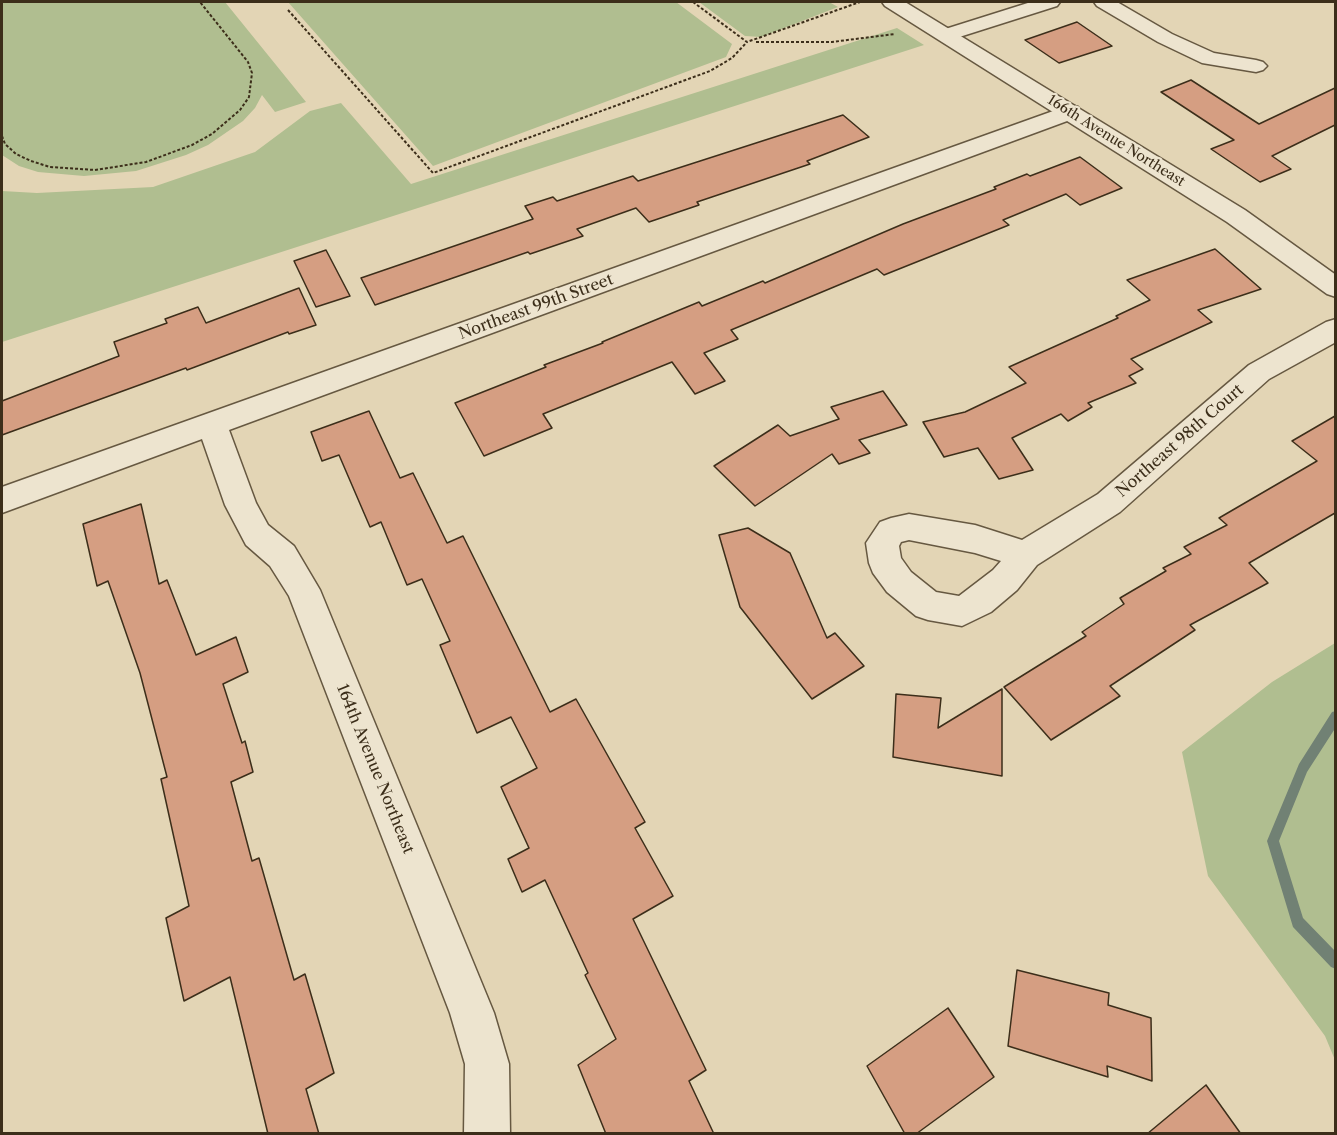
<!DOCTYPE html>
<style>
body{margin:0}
#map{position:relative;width:1337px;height:1135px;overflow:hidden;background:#e3d5b5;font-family:"Libre Caslon Text",serif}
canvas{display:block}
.frame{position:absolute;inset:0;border:3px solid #3c2e1a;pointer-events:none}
</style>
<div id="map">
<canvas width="1337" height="1135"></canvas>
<div class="frame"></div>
</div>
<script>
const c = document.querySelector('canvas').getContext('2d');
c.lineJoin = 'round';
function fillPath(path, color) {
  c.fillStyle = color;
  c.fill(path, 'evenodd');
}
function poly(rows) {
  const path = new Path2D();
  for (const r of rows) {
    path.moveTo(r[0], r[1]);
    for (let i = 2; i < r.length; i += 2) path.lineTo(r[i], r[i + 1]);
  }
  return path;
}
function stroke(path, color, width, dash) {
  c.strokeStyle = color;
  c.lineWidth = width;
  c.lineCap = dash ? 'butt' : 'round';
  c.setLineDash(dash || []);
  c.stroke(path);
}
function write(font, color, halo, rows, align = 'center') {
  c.font = font + ' "Libre Caslon Text",serif';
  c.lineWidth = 4.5;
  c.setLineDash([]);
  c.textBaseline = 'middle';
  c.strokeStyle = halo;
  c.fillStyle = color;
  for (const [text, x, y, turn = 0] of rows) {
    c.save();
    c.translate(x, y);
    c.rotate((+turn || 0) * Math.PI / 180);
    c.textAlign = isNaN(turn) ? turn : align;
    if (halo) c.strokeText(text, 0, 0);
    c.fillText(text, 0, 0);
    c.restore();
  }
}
fillPath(poly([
 [2,2,225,2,306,102,275,112,262,95,255,108,243,121,208,145,186,155,136,171,84,176,38,172,19,166,2,155],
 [288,2,676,2,732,44,726,57,433,166],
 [699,2,829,2,838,7,761,37,745,36],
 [897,28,924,45,2,342,2,191,37,193,153,187,255,152,310,111,341,103,411,184],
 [1335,643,1335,1060,1325,1036,1208,876,1182,752,1272,682]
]), '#b0be90');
fillPath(poly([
 [1336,711,1336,727,1307,772,1279,841,1303,918,1336,952,1336,969,1331,967,1293,927,1267,841,1299,764,1332,712,1336,711]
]), '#718174');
const building = poly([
 [1077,22,1112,46,1059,63,1025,40,1077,22],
 [1191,80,1259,124,1335,88,1335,125,1272,156,1291,169,1260,182,1211,149,1234,140,1161,92,1191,80],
 [843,115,869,137,807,161,810,164,697,202,699,205,649,222,636,208,577,229,583,236,530,254,528,252,375,305,361,278,533,219,525,206,553,197,557,201,633,176,638,181,843,115],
 [1080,157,1122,188,1080,205,1066,194,1003,220,1009,225,884,275,877,269,731,330,738,339,704,353,725,381,695,394,672,362,543,414,552,428,484,456,455,403,546,367,544,365,603,343,602,342,699,302,702,306,763,281,765,283,903,224,996,189,994,187,1027,174,1030,176,1080,157],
 [1215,249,1261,289,1198,310,1212,322,1131,359,1143,369,1129,376,1136,383,1088,403,1092,407,1068,421,1061,414,1012,438,1033,470,999,479,978,448,944,457,923,422,965,412,1026,383,1009,367,1118,318,1116,316,1150,300,1127,280,1215,249],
 [326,250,350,296,316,307,294,261,326,250],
 [299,288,316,325,289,334,288,332,187,370,186,368,2,435,2,401,119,356,114,342,167,323,165,319,198,307,206,323,299,288],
 [883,391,907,425,859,440,870,453,839,464,832,454,755,506,714,466,778,425,790,436,839,419,831,407,883,391],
 [369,411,400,478,413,473,447,543,463,536,550,712,576,699,645,822,635,828,673,896,633,919,706,1070,689,1081,714,1134,606,1134,578,1065,616,1039,585,975,588,973,545,880,522,892,508,859,529,848,501,787,537,768,511,717,477,733,440,645,450,641,422,579,407,585,381,522,370,527,339,455,322,461,311,432,369,411],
 [1335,416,1335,513,1249,563,1268,583,1190,625,1195,630,1110,686,1120,696,1051,740,1004,687,1086,636,1082,632,1124,604,1120,598,1166,571,1163,568,1191,554,1184,547,1227,525,1219,518,1317,461,1292,441,1335,416],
 [141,504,159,584,167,580,196,655,236,637,248,672,223,684,242,743,245,741,253,772,231,782,252,861,259,858,294,980,305,974,334,1073,306,1089,319,1134,268,1134,230,977,184,1001,166,918,189,906,161,779,167,777,140,673,108,581,97,586,83,524,141,504],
 [748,528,790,553,827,638,835,633,864,666,812,699,740,607,719,535,748,528],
 [1002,689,1002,776,893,757,896,694,941,698,938,728,1002,689],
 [1017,970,1109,993,1108,1005,1151,1018,1152,1081,1107,1066,1108,1077,1008,1046,1017,970],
 [948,1008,994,1077,916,1134,905,1134,867,1066,948,1008],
 [1206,1085,1241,1134,1147,1134,1206,1085]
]);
fillPath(building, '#d59e82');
stroke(building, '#3c2e1a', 1.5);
const minor = poly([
 [1031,2,1060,2,1057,6,953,39,939,39,936,35,939,31,1031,2],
 [1094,2,1117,2,1172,34,1214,53,1256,60,1263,62,1267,66,1263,70,1256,72,1202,63,1158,42,1097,6,1094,2],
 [1070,105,1078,107,1081,112,1078,117,229,430,256,503,268,525,294,546,320,590,494,1013,509,1064,510,1134,464,1134,465,1064,450,1013,289,596,270,566,246,545,225,505,202,439,2,513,2,487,1070,105],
 [1336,319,1336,342,1269,379,1120,512,1037,565,1017,590,991,612,962,626,928,620,916,616,887,592,873,573,869,563,866,543,880,522,891,518,909,514,975,525,1022,540,1098,494,1249,365,1326,322,1336,319],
 [909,540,975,553,1001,561,993,570,959,596,936,592,911,572,901,558,899,546,901,542,909,540]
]);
const tertiary = poly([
 [882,2,905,2,1245,210,1336,275,1336,297,1327,294,1227,222,885,6,882,2]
]);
stroke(minor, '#665841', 3);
stroke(tertiary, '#665841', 3);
stroke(poly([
 [693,2,747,42,860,2],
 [288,10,433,173,710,71,732,58,747,42],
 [756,42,832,42,895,34],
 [2,136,5,144,16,154,31,161,50,167,95,170,146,162,192,145,212,134,240,110,249,97,252,73,248,62,200,2]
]), '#3c2e1a', 2, [3, 2]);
fillPath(minor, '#ede4cf');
fillPath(tertiary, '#ede4cf');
write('14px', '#3c2e1a', '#ede4cf', [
 ["166th Avenue Northeast",1116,141,32]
]);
write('16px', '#3c2e1a', '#ede4cf', [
 ["Northeast 99th Street",536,307,-20],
 ["Northeast 98th Court",1180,441,-41],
 ["164th Avenue Northeast",375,769,68]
]);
</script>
